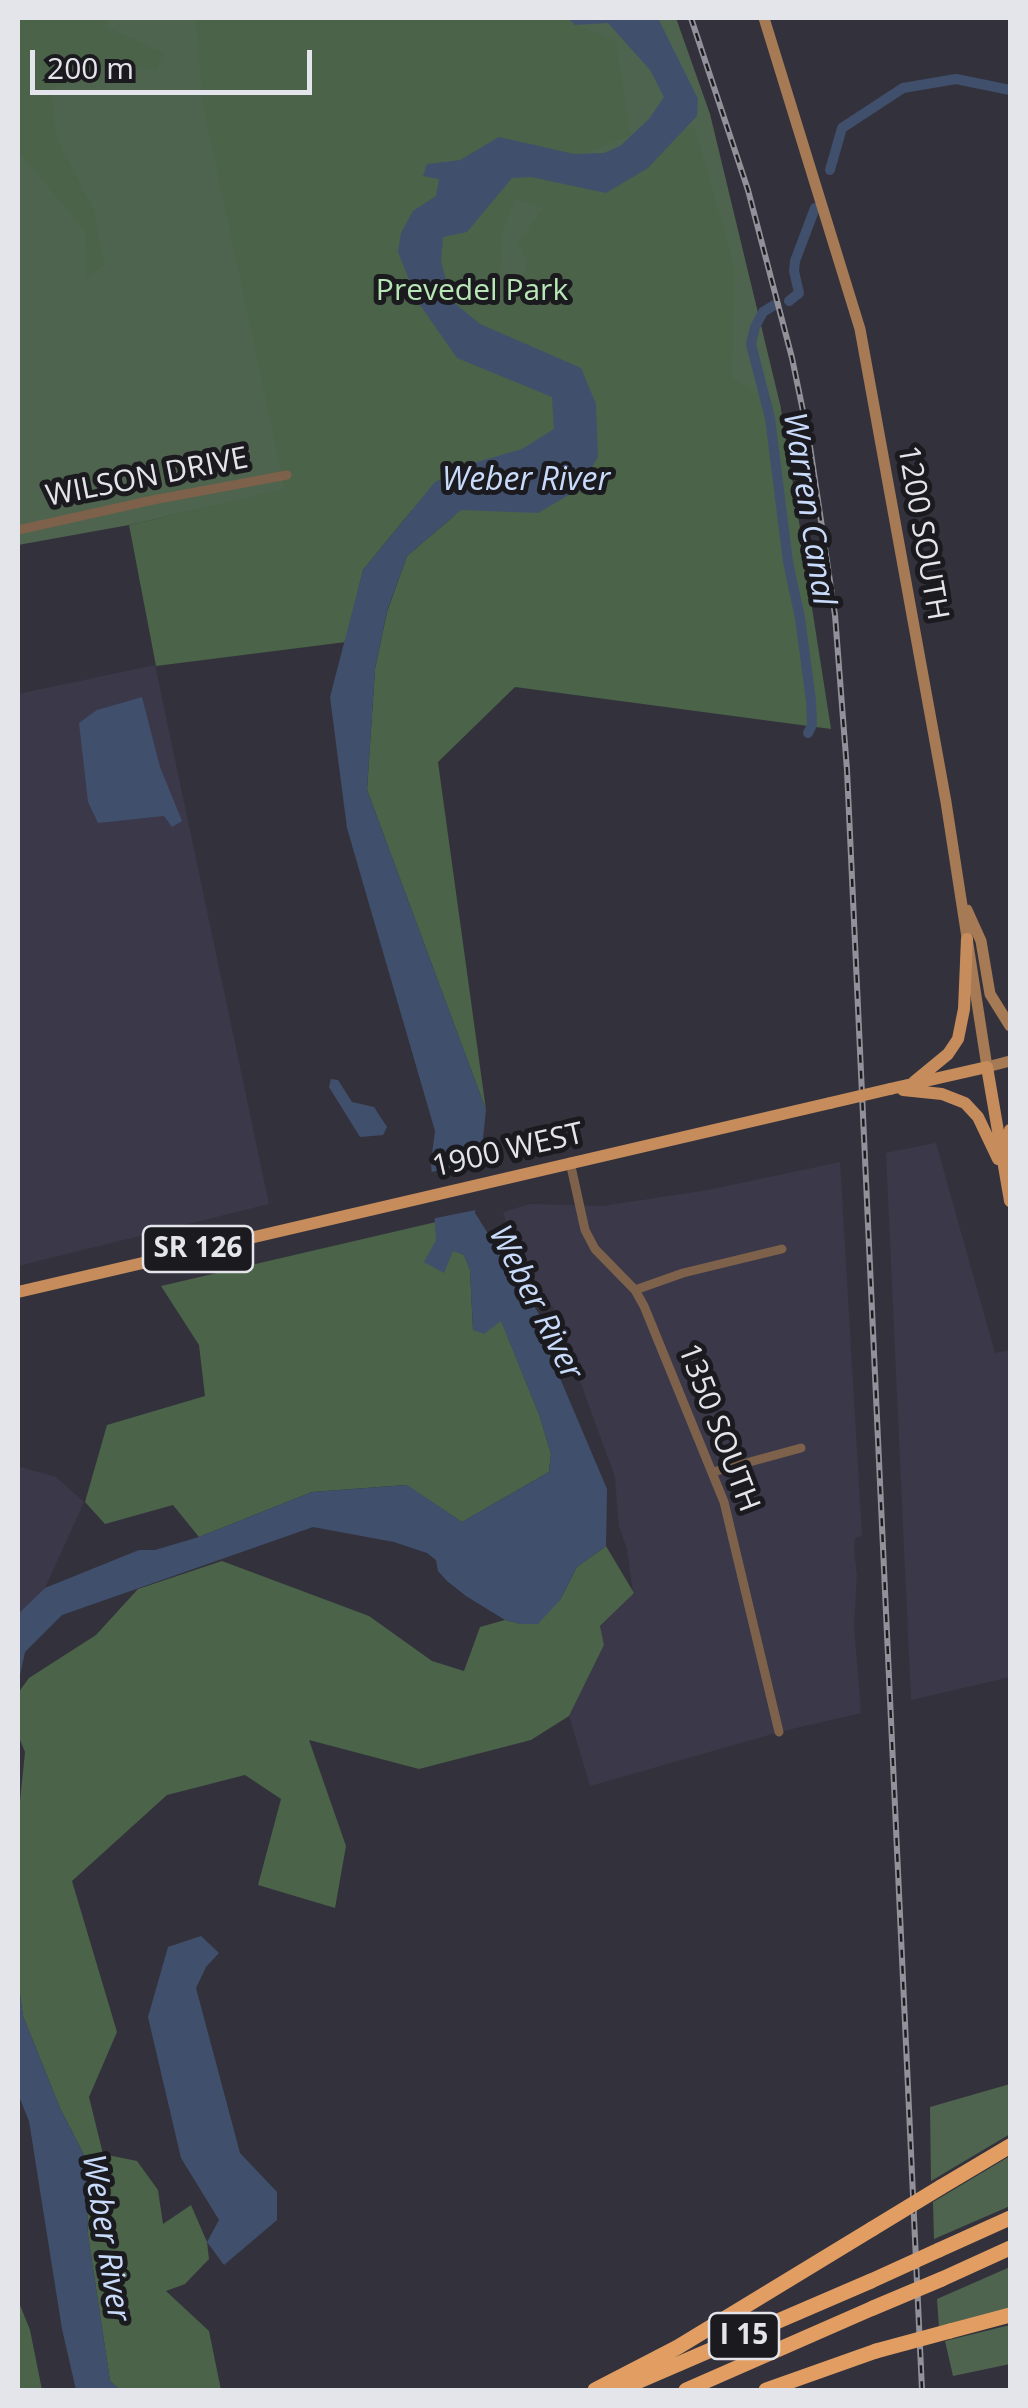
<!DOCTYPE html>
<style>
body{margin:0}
#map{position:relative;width:1028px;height:2408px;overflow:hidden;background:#33323c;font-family:"Open Sans",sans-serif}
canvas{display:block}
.frame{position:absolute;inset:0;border:20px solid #e4e4eb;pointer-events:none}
.scale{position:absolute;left:30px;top:50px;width:282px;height:45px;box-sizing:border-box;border:5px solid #e4e4eb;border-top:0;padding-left:12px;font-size:30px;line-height:35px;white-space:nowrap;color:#e4e4eb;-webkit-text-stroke:8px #1b1a1f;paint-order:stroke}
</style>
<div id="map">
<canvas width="1028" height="2408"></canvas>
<div class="frame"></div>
<div class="scale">200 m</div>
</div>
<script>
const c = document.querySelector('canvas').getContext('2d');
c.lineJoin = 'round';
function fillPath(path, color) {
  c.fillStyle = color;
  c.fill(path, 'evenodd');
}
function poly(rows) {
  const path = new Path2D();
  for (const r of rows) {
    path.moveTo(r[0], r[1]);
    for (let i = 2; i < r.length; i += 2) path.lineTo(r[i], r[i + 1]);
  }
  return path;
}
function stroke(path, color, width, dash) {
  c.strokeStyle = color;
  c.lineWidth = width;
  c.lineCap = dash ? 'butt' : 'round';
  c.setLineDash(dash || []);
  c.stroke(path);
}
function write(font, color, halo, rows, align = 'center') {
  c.font = font + ' "Open Sans",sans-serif';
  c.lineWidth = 10;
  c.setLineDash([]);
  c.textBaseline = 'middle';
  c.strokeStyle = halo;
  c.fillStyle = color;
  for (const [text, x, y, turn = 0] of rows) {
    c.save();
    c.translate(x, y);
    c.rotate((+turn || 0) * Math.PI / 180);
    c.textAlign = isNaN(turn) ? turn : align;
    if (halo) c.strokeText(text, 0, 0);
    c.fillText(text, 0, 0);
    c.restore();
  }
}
fillPath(poly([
 [155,665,269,1204,18,1266,18,694],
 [936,1143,995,1353,1010,1350,1010,1677,911,1700,886,1153],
 [840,1162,862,1536,855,1538,854,1551,857,1575,854,1625,861,1713,779,1732,590,1786,569,1716,604,1645,600,1627,633,1593,627,1549,619,1527,615,1477,553,1307,543,1301,519,1261,503,1212,530,1204,603,1206,708,1190],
 [18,1466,56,1477,84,1502,45,1588,18,1614]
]), '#3a3849');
fillPath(poly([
 [18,18,676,18,710,114,780,404,807,572,285,490,129,525,18,545],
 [1010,2084,1010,2134,931,2181,930,2107],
 [1010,2156,1010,2206,934,2239,933,2202],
 [1010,2267,1010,2310,939,2327,937,2299],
 [1010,2325,1010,2364,953,2376,945,2341]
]), '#4f644e');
fillPath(poly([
 [18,18,109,18,104,26,163,53,157,69,103,66,50,88,56,136,94,211,104,264,87,278,85,231,18,151],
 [196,18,568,18,575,25,616,41,630,135,588,153,574,154,499,137,460,160,445,160,436,196,413,211,457,358,552,397,554,429,522,449,477,462,435,482,363,570,346,642,156,666,129,525,285,489,203,104],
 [683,128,695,129,734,265,732,378,780,404,831,729,515,687,438,762,486,1110,367,790,375,669,387,612,407,556,461,510,538,513,581,368,480,324,451,299,441,261,443,237,467,232,512,178,531,177,606,193,648,168],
 [515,199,543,208,518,243,527,261,522,287,512,291,498,305,502,231],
 [436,1222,436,1240,464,1255,470,1270,473,1330,501,1320,540,1417,551,1454,549,1472,462,1522,406,1485,312,1492,199,1537,173,1505,105,1524,85,1502,107,1425,205,1396,199,1345,161,1286],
 [606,1546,634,1593,600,1626,604,1645,569,1716,531,1740,419,1769,309,1740,346,1846,335,1908,258,1885,281,1799,245,1775,167,1795,72,1881,117,2032,89,2097,103,2154,137,2161,158,2190,163,2224,191,2205,207,2242,209,2259,185,2284,166,2291,209,2331,221,2390,120,2390,110,2381,88,2235,85,2157,60,2108,23,2016,18,1979,18,1821,25,1752,18,1735,18,1693,29,1678,96,1635,138,1589,222,1561,369,1616,432,1661,464,1671,480,1627,505,1620,521,1624,560,1600,577,1567],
 [20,2305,30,2330,42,2390,18,2390]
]), '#4a6349');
fillPath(poly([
 [568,18,658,18,698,99,697,116,648,168,606,193,531,177,512,178,467,232,443,237,441,261,451,300,480,324,581,368,596,404,598,457,579,489,538,513,461,510,407,556,387,611,375,669,367,790,486,1110,475,1213,544,1322,551,1357,607,1489,606,1546,577,1567,560,1600,538,1624,521,1624,505,1620,466,1596,447,1581,438,1571,436,1560,427,1553,394,1542,313,1527,62,1615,25,1652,18,1684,18,1614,45,1588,139,1550,155,1550,199,1537,312,1492,407,1485,462,1522,549,1472,551,1454,540,1417,501,1321,484,1334,473,1330,470,1270,464,1255,453,1251,444,1273,424,1262,436,1240,431,1162,435,1131,347,828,330,697,363,570,435,482,477,462,522,449,554,429,552,397,457,358,418,302,398,252,401,233,413,211,436,196,439,179,423,176,427,164,460,160,499,137,574,154,604,153,620,146,649,119,664,97,650,70,608,23,575,25],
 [142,697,160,767,182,821,172,827,164,816,98,823,88,802,79,723,97,710],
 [331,1079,338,1080,352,1102,374,1107,387,1127,383,1135,360,1137,329,1087],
 [201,1936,219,1953,206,1967,196,1988,240,2153,277,2192,277,2220,224,2265,207,2242,219,2220,181,2158,148,2017,168,1947],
 [18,1937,18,1979,23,2016,60,2108,85,2157,88,2235,110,2381,120,2390,76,2390,62,2329,29,2121,18,2094]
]), '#40506c');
fillPath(poly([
 [486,1160,481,1209,431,1219,427,1173]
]), '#33323c');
stroke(poly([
 [830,170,842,128,903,88,956,79,1010,90],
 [789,301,799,293,794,271,795,261,815,208],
 [776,304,763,312,755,327,751,344,770,418,788,562,800,618,811,701,812,725,808,733]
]), '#40506c', 10);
stroke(poly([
 [18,530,153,500,287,475],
 [570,1162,585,1230,595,1249,635,1290,644,1306,724,1502,779,1732],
 [635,1290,683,1273,782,1249],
 [713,1472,801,1448]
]), '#7d614a', 9);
stroke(poly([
 [764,18,860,329,946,802,987,1067,1010,1061],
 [967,910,981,941,990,994,1010,1026]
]), '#a67a55', 11);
stroke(poly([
 [914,1082,948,1054,958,1039,964,1009,967,939],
 [890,1089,987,1067,1010,1201],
 [903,1090,942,1094,965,1103,978,1117,998,1159],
 [1007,1158,1010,1130],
 [18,1292,830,1103]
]), '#c68c5c', 12);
stroke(poly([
 [941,2187,1010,2146],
 [939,2250,1010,2218],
 [942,2279,1010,2248],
 [950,2331,1010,2315],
 [595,2390,678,2347,872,2229],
 [618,2390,871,2281],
 [686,2390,873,2308],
 [766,2390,876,2351]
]), '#e29d62', 15);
const rail = poly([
 [691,18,748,190,792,358,809,440,835,615,847,770,922,2390]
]);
stroke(rail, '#92919a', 6);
stroke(rail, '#1b1a1f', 2.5, [8]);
stroke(poly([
 [830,1103,890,1089]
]), '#c68c5c', 12);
stroke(poly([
 [872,2229,941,2187],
 [871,2281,939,2250],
 [873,2308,942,2279],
 [876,2351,950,2331]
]), '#e29d62', 15);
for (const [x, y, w] of [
 [198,1249,110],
 [744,2336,70]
]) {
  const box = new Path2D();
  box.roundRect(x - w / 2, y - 23, w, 46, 8);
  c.fillStyle = '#1b1a1f';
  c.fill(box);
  stroke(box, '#e4e4eb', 2.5);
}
write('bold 28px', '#e4e4eb', null, [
 ["SR 126",198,1249],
 ["I 15",744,2336]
]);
write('30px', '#b8e6b6', '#1b1a1f', [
 ["Prevedel Park",472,291]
]);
write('30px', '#e4e4eb', '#1b1a1f', [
 ["WILSON DRIVE",147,478,-11],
 ["1200 SOUTH",922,533,80],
 ["1900 WEST",508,1151,-13],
 ["1350 SOUTH",718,1428,69]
]);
write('italic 32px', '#c9dbfb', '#1b1a1f', [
 ["Weber River",526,481],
 ["Warren Canal",808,509,81],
 ["Weber River",535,1303,63],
 ["Weber River",105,2238,81]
]);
</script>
